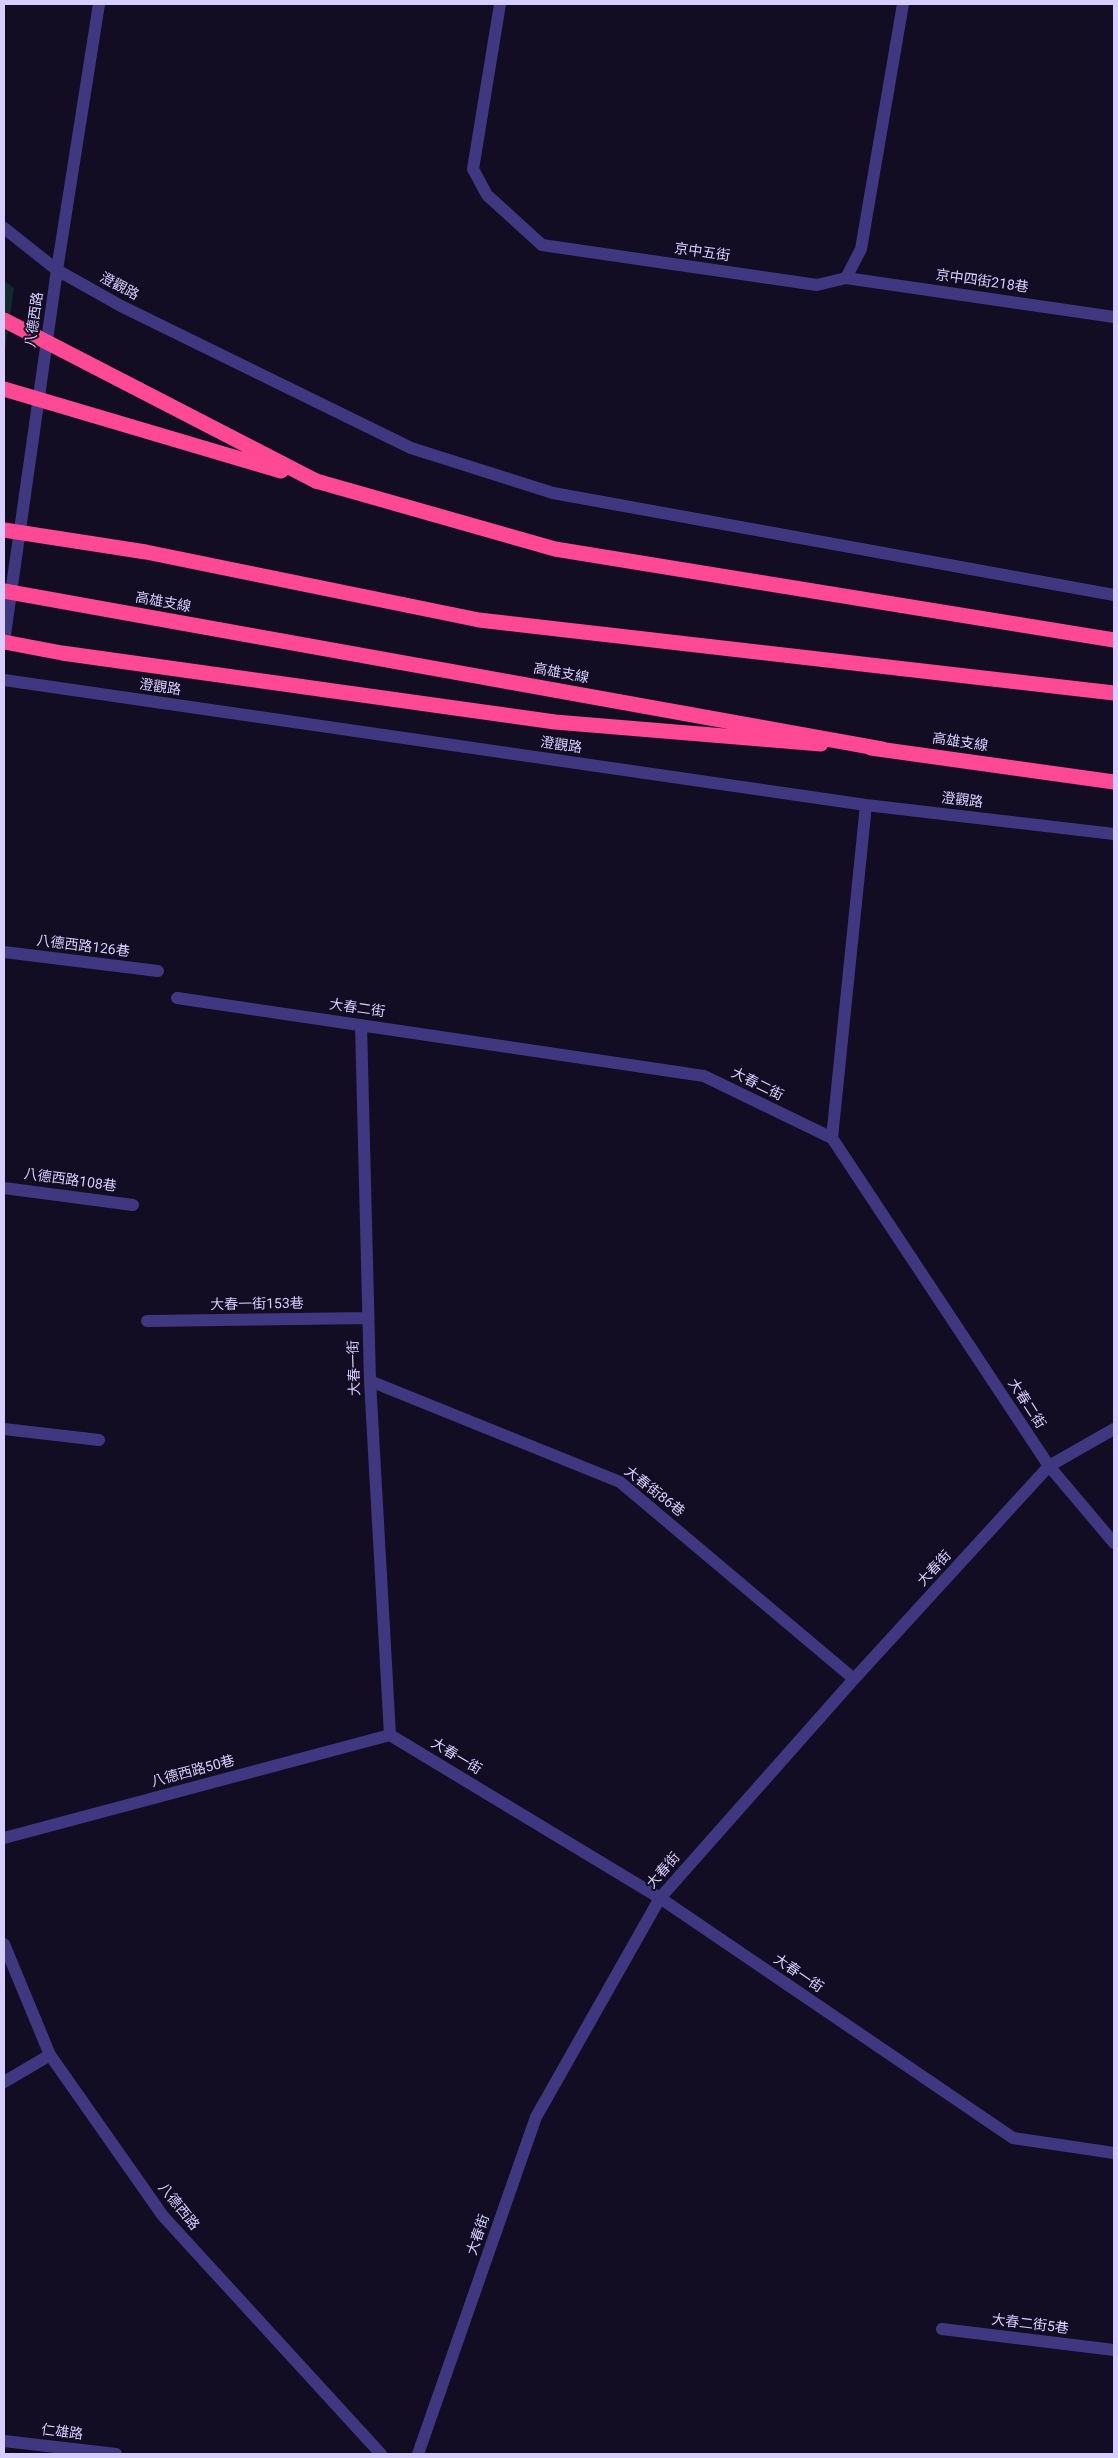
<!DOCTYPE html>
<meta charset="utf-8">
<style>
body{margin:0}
#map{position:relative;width:1118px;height:2458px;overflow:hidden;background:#120d22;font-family:Roboto,sans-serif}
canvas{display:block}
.frame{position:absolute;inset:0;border:5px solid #d7ceff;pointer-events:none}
</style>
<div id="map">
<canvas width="1118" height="2458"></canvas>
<div class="frame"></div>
</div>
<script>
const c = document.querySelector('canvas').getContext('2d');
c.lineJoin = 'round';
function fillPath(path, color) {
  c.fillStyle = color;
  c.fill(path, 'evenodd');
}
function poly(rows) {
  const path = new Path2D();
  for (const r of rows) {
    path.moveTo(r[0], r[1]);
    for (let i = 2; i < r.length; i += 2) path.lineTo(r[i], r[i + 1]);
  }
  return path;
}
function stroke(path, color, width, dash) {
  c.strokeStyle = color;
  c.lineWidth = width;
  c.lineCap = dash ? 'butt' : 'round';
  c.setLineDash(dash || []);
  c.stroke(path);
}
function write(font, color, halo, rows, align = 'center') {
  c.font = font + ' Roboto,"Noto Sans TC",sans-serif';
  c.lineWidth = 4;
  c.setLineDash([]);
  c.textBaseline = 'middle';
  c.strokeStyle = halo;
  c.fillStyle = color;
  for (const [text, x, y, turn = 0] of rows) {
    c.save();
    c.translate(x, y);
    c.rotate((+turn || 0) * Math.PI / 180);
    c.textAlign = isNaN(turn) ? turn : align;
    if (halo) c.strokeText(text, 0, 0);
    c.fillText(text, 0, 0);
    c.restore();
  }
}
fillPath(poly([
 [4,281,14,288,4,357]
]), '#102b2c');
stroke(poly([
 [500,4,473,169,487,195,542,245,817,285,846,278,861,249,903,4],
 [4,228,57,270,121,306,411,448,553,493,1114,595],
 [846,278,1114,317],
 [4,642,57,270,99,4],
 [4,680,866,805,1114,834],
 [4,952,158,971],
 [177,998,704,1076,832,1138,1049,1466,1114,1543],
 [361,1025,370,1381,390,1735,660,1898,1013,2138,1114,2153],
 [832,1138,866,805],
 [4,1188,133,1205],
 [147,1321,368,1318],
 [370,1381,620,1482,854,1679],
 [4,1429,99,1440],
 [4,1838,390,1735],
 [4,1944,50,2055,163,2216,381,2454],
 [4,2082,50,2055],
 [942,2329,1114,2350],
 [4,2441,116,2454],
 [418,2454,536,2117,660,1898,854,1679,1049,1466,1114,1429]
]), '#3f3881', 12);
stroke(poly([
 [316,481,555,549,1114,640],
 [4,642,62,653,555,722,821,744],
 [871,748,1114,782]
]), '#ff4995', 15);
stroke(poly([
 [4,320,316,481],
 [4,389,281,471],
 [4,530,146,552,479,620,1114,693],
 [4,591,882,749]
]), '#ff4995', 15);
write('14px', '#d7ceff', '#120d22', [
 ["京中五街",702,253,8],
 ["京中四街218巷",982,282,8],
 ["澄觀路",119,287,28],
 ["八德西路",35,320,-82],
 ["高雄支線",163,603,10],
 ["高雄支線",561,674,10],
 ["澄觀路",160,688,8],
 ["高雄支線",960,743,8],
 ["澄觀路",561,746,8],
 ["澄觀路",962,801,7],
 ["八德西路126巷",83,947,7],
 ["大春二街",357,1009,8],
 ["大春二街",757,1085,26],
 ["八德西路108巷",70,1181,8],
 ["大春一街153巷",257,1305,-1],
 ["大春一街",355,1368,-92],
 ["大春二街",1026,1404,57],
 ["大春街86巷",654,1492,38],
 ["大春街",935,1569,-47],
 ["大春一街",456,1757,31],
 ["八德西路50巷",193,1772,-15],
 ["大春街",664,1871,-49],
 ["大春一街",798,1974,34],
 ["八德西路",178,2207,51],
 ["大春街",479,2235,-71],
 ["大春二街5巷",1030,2325,7],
 ["仁雄路",62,2433,7]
]);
</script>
